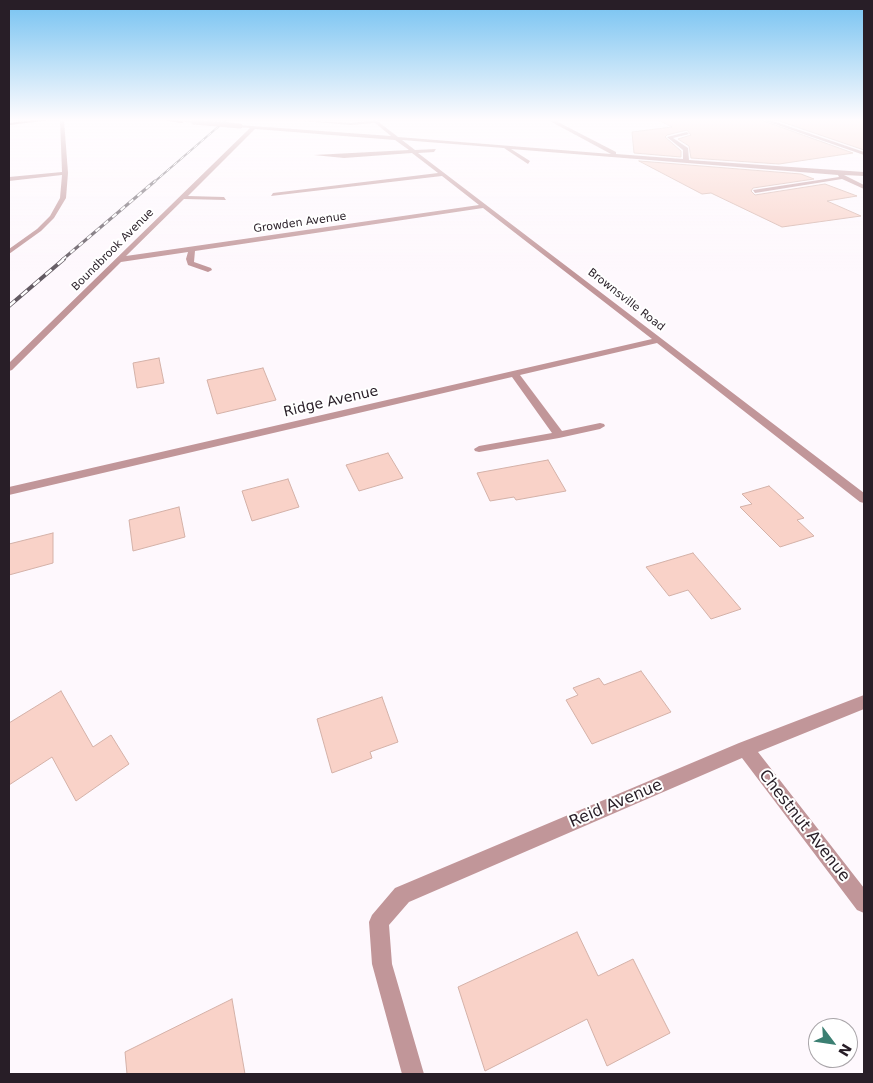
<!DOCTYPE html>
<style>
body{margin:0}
#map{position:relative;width:873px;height:1083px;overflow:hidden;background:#fef8fd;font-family:"DejaVu Sans",sans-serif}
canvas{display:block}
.frame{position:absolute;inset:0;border:10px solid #281e27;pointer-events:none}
.north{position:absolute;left:808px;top:1018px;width:50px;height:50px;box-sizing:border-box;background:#fff;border:1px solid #a9a5a9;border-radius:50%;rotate:121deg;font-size:14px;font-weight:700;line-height:20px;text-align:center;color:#281e27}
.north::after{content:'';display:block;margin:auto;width:18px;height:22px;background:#3b7f72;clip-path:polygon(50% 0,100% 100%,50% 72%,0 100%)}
</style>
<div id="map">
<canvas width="873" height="1083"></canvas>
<div class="frame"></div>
<div class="north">N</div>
</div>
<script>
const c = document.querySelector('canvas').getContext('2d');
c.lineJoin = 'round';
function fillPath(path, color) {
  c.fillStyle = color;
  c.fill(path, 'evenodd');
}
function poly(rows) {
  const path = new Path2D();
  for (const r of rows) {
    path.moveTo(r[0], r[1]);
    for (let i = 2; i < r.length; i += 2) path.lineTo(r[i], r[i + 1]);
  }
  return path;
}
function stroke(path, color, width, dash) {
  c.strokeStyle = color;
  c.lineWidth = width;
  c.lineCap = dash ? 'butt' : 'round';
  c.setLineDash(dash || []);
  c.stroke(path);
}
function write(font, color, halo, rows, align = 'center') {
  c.font = font + ' "DejaVu Sans",sans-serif';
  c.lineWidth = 4;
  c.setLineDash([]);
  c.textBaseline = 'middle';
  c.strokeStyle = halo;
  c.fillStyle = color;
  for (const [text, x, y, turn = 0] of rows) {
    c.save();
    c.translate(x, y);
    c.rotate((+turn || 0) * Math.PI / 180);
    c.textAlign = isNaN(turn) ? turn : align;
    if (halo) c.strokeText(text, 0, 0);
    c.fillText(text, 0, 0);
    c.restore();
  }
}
const building = poly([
 [658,120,761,120,853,153,779,164,691,158,689,146,678,139,691,135,687,130,667,135,665,137,681,151,681,157,634,153,632,132,672,127,658,120],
 [776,120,864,120,864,150,776,120],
 [639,161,801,174,814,179,753,188,751,191,755,195,825,184,857,196,827,201,861,216,782,227,711,193,702,194,639,161],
 [159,358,164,383,137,388,133,363,159,358],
 [263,368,276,400,217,414,207,380,263,368],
 [388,453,403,478,359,491,346,465,388,453],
 [548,460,566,491,516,500,514,497,490,501,477,473,548,460],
 [288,479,299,507,252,521,242,491,288,479],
 [769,486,804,518,797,520,814,536,780,547,740,507,752,504,742,494,769,486],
 [179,507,185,537,133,551,129,520,179,507],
 [53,533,53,563,9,575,9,544,53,533],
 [693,553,741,609,711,619,688,590,669,596,646,567,693,553],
 [641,671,671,712,592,744,566,700,578,695,573,688,599,678,604,685,641,671],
 [61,691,93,747,111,735,129,764,76,801,52,757,9,785,9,723,61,691],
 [382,697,398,742,370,752,372,758,332,773,317,719,382,697],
 [577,932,598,976,633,959,670,1033,607,1066,587,1019,485,1071,458,987,577,932],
 [232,999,245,1074,127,1074,125,1052,232,999]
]);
fillPath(building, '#f9d2c8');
stroke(building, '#d4b1a8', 1);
fillPath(poly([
 [60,120,64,120,68,173,66,198,54,218,41,231,9,254,9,249,37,229,50,216,60,198,62,175,9,181,9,177,62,172,60,120],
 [170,120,189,120,196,122,194,123,170,120],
 [291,120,351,123,376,120,398,137,611,154,548,120,554,120,616,152,616,154,683,159,683,150,667,137,687,132,689,134,673,138,688,148,689,160,864,172,864,176,844,175,864,185,864,189,842,179,755,193,753,190,839,177,838,175,511,149,530,161,528,164,504,148,402,140,415,150,436,149,434,152,418,153,864,493,864,503,860,502,657,343,520,375,562,431,600,423,604,424,605,426,600,429,559,438,479,452,475,451,474,449,479,446,552,433,512,377,9,495,9,487,652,339,483,208,195,251,194,262,211,268,212,270,208,272,188,265,186,259,188,252,121,262,12,370,9,371,9,363,250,128,238,127,238,125,391,136,375,123,351,125,291,120],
 [255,129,395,140,409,150,314,155,344,158,412,153,438,173,273,193,271,196,442,176,479,205,126,256,184,199,226,200,224,197,188,196,255,129],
 [763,120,770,120,864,152,864,155,763,120],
 [864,695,864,709,758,752,864,888,864,913,857,910,742,758,409,902,389,925,392,964,424,1074,402,1074,372,964,369,922,372,915,395,888,739,743,864,695]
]), '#c19699');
fillPath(poly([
 [33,120,51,120,9,125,9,123,33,120],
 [162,120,178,120,184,122,182,123,162,120]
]), '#8a434c');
const railFar2 = poly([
 [153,183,226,120]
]);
const railFar1 = poly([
 [62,260,155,181]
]);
const rail = poly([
 [9,306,64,259]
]);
stroke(railFar2, '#635a62', 2);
stroke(railFar1, '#635a62', 3);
stroke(rail, '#635a62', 4);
stroke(railFar2, '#fff', 1, [4.5]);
stroke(railFar1, '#fff', 2, [5.5]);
stroke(rail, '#fff', 2.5, [8]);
stroke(poly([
 [194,122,240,126]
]), '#c19699', 5);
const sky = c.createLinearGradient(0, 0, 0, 272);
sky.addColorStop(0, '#75c2f1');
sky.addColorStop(0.44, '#fffcfe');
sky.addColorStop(1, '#fffcfe00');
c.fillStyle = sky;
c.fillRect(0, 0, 873, 272);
write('11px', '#281e27', '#fff', [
 ["Growden Avenue",300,223,-8],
 ["Boundbrook Avenue",113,250,-45],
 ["Brownsville Road",626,300,38]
]);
write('14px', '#281e27', '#fff', [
 ["Ridge Avenue",331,402,-13]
]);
write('16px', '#281e27', '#fff', [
 ["Reid Avenue",616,804,-23],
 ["Chestnut Avenue",804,826,52]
]);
</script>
